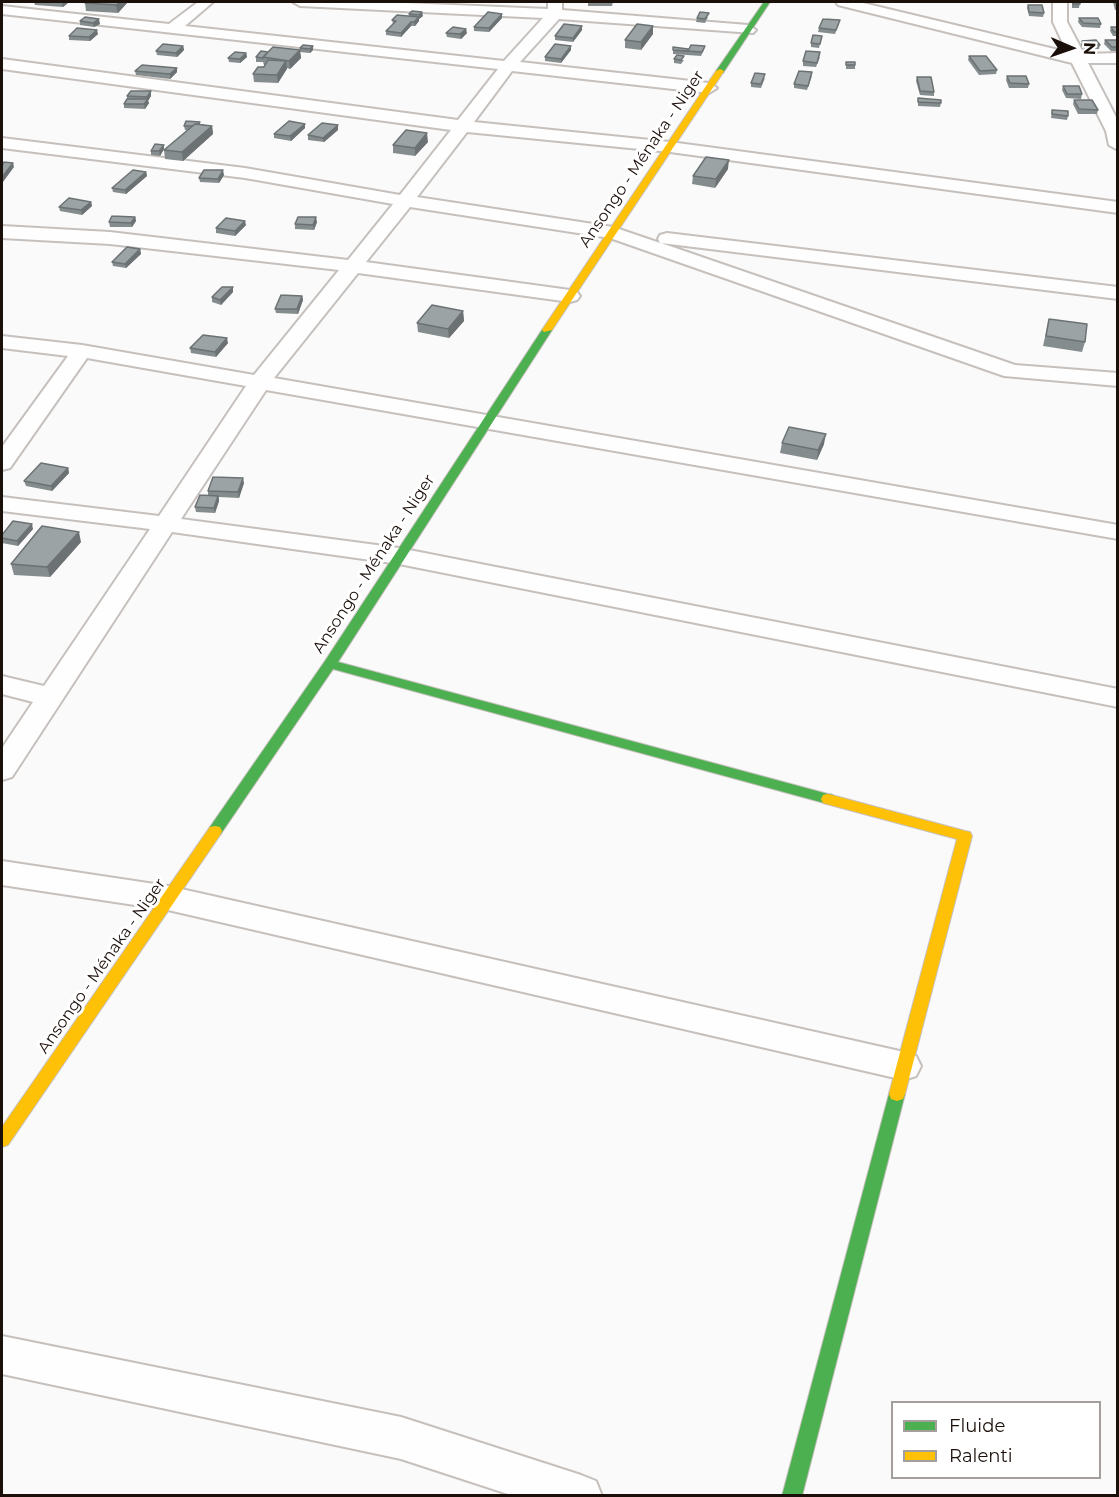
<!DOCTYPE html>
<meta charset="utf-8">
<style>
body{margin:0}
#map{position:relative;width:1119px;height:1497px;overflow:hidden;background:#fafafa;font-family:Montserrat,sans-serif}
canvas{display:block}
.frame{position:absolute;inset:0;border:3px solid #1b0f0a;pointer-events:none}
.legend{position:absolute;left:891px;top:1401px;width:210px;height:78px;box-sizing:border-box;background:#fff;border:2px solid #a49f9d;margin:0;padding:8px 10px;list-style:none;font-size:18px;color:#1b0f0a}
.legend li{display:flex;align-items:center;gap:12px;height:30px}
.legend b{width:30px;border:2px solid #a49f9d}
.north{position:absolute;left:1041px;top:18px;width:60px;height:60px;-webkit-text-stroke:4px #fff;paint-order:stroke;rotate:92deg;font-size:16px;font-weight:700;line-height:24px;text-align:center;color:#1b0f0a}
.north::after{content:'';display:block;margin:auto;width:21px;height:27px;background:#1b0f0a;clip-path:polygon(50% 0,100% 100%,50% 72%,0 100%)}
</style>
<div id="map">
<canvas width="1119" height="1497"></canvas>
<div class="frame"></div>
<ul class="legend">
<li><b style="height:8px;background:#4caf50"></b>Fluide</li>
<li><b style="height:8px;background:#ffc107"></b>Ralenti</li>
</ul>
<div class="north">N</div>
</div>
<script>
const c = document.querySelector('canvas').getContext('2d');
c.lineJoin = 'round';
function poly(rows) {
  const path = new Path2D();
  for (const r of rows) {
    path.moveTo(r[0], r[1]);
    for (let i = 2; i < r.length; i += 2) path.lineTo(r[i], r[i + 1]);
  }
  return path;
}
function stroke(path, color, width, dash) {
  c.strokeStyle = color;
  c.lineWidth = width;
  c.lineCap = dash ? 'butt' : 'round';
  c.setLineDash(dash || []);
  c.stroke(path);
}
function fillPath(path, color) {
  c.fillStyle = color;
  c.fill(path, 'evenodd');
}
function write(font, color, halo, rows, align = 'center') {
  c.font = font + ' Montserrat,sans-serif';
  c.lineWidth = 6;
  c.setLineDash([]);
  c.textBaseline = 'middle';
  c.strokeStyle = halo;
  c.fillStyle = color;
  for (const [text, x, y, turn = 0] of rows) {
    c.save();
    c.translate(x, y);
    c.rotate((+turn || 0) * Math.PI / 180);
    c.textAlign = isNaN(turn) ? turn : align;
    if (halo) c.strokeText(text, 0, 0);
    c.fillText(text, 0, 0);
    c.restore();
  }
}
const street = poly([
 [198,2,213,2,185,26,504,61,543,18,300,6,293,2,382,2,548,9,548,2,562,2,562,10,748,25,756,30,753,33,559,19,520,62,709,83,717,88,709,93,512,71,474,122,670,142,1118,202,1118,213,670,152,467,132,417,197,613,227,660,243,658,239,660,235,667,233,1118,287,1118,299,661,243,1015,365,1118,373,1118,386,1004,376,610,238,410,207,366,262,570,290,577,292,580,296,577,300,570,302,358,273,274,378,1118,525,1118,539,266,390,181,519,399,548,1118,689,1118,707,399,564,172,532,12,777,2,780,2,748,33,702,2,694,2,676,44,686,150,529,2,511,2,497,159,516,246,386,87,358,10,468,2,470,2,447,68,356,2,348,2,336,82,345,254,375,339,270,110,244,2,238,2,226,110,232,348,260,393,204,245,178,2,148,2,138,245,168,400,195,451,130,2,69,2,59,458,120,498,69,2,14,2,6,169,24,198,2],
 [836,2,859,2,1067,52,1053,22,1053,2,1067,2,1067,22,1084,54,1118,53,1118,63,1088,63,1118,121,1118,150,1109,145,1106,131,1072,63,838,5,836,2],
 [2,861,168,886,904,1052,916,1056,921,1066,916,1076,904,1080,168,910,2,885,2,861],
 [2,1336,401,1417,581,1475,596,1481,602,1496,514,1496,401,1459,2,1374,2,1336]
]);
const fast = poly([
 [764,2,770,2,723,73,717,73,716,71,764,2],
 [547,327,552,330,338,662,828,794,833,795,835,799,833,803,828,804,333,669,220,835,210,835,208,831,210,827,325,661,542,330,547,327],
 [897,1087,903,1089,905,1094,802,1496,782,1496,889,1094,891,1089,897,1087]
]);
const slow = poly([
 [720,69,724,71,552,330,544,332,542,330,716,71,720,69],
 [828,794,965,831,970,832,972,836,905,1094,903,1099,897,1101,891,1099,889,1094,957,839,823,803,821,799,823,795,828,794],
 [215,826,220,827,222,831,220,835,8,1145,2,1147,2,1127,210,827,215,826]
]);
stroke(street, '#c6c0bd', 4);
stroke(fast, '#c6c0bd', 2);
stroke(slow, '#c6c0bd', 2);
fillPath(street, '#fefefe');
fillPath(fast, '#4caf50');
fillPath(slow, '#ffc107');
fillPath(poly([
 [34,2,69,2,63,7,35,5],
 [588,2,613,2,612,6,588,6],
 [1072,2,1080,2,1079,8,1072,8],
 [1113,2,1118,2,1118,10,1115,10],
 [85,3,127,3,118,13,86,11],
 [1028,5,1044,13,1043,17,1029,16,1027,8],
 [409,14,423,16,419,19,419,21,415,26,411,26,401,37,386,35,386,31,393,24,392,20,409,16],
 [502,14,502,18,489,32,474,31,474,27],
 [708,17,705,23,696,22,697,18],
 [1079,18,1101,24,1100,28,1082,27,1078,22],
 [80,21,100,24,94,27,80,25],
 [839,24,835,34,818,32,819,28],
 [582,26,582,30,573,42,555,40,555,36],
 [1111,27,1118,27,1118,36,1113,36,1110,31],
 [446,33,467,33,461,39,447,37],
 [98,34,90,41,69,40,69,36],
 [653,34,641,50,625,48,625,40],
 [822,36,819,48,811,47,811,43],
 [1105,40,1118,40,1118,51,1111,51,1104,44],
 [1082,41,1100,45,1099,49,1085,50,1081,45],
 [183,46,184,50,177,57,157,55,156,51],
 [705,46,704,50,701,56,673,54,673,47,688,49],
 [300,48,313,50,310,53,300,52,301,58,290,69,287,68,278,83,254,82,253,74,265,65,264,65,263,62,256,62,256,57,268,52,300,50],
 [571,50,561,63,545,61,545,57],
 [246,53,247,57,240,63,229,62,228,58],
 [969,56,997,70,996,74,979,75,968,60],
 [820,57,816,67,803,66,803,61],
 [674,59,684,60,681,64,674,63],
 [846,62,855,62,855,69,846,69],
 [177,68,177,72,170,79,136,75,135,71],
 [812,76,807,90,794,88,794,84],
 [1007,76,1029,84,1028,88,1009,88,1006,80],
 [917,77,934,92,934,96,920,95,916,81],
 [765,78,761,88,751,87,751,83],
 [1063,86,1082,94,1081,99,1066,98,1062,90],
 [151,91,151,96,148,101,149,103,145,109,124,108,124,104,127,99,127,96],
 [918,98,941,103,940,107,918,106],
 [1074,100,1098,110,1097,114,1078,114,1073,104],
 [1052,110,1068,116,1067,120,1051,118],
 [200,124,212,126,213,134,183,161,165,159,164,150,187,130,185,130,184,126],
 [305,124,305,128,291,141,274,138,274,134],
 [338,125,338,130,324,142,308,140,308,135],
 [428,142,415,156,393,153,393,145],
 [164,149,160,156,151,155,151,151],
 [728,169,715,188,692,184,693,176],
 [146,172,147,176,126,194,113,192,112,188],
 [224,175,219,183,200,182,199,178],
 [91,202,92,206,82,215,60,211,59,207],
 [135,217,136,221,132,227,110,227,109,222],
 [317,222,314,230,295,229,295,224],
 [246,225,235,236,216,233,216,228],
 [140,249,141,254,126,268,113,266,112,262],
 [233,292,221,305,212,302,212,297],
 [302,296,303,300,298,314,276,313,275,309],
 [463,311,464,321,449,338,418,332,417,323],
 [1049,319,1085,342,1082,352,1043,346],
 [228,343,216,357,191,353,190,348],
 [782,443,824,444,817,460,780,453],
 [68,468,69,473,52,491,26,486,24,481],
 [244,483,239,498,219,497,219,501,215,513,196,512,195,507,208,495,208,491],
 [33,529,18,546,2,543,2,535],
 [81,542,50,577,14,575,11,564]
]), '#858c8d');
fillPath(poly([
 [62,2,69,2,63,7],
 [120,2,127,2,127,3,118,13,116,5],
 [422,12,423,16,419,19,419,15],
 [502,14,502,18,489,32,489,28],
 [419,17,419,21,415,26,414,22],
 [99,19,100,24,94,27,93,23],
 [411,22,411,26,401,37,401,33],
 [582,26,582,30,573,42,573,38],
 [653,26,653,34,641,50,641,42],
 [466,29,467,33,461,39,460,34],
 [97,30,98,34,90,41,89,37],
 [183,46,184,50,177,57,176,53],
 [313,46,313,50,310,53,310,49],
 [571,46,571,50,561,63,561,59],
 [300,50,301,58,290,69,289,61],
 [246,53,247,57,240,63,240,59],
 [286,61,287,69,278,83,277,75],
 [177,68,177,72,170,79,170,74],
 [151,91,151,96,148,101,149,103,145,109,144,104,147,100,147,97],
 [305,124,305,128,291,141,290,136],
 [338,125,338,130,324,142,323,138],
 [212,126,213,134,183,161,182,152],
 [427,133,428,142,415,156,415,148],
 [164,145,164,149,160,156,159,151],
 [729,160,728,169,715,188,716,179],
 [13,163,14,167,3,182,2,177],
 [223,170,224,175,219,183,218,179],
 [146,172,147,176,126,194,125,190],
 [91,202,92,206,82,215,81,210],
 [135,217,136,221,132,227,131,223],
 [316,217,317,222,314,230,313,225],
 [245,221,246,225,235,236,235,231],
 [140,249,141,254,126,268,125,264],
 [233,287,233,292,221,305,220,300],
 [302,296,303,300,298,314,297,309],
 [463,311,464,321,449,338,448,329],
 [227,338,228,343,216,357,215,352],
 [826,434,824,444,817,460,818,450],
 [68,468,69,473,52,491,51,486],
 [243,478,244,483,239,498,238,492],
 [218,496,219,501,215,513,214,508],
 [32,524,33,529,18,546,17,541],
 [79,532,81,542,50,577,47,567]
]), '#6c7273');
const building = poly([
 [86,2,120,2,116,5,85,3,86,2],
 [1073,2,1080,2,1080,4,1073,4,1073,2],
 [1028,5,1042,5,1044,13,1029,12,1028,5],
 [412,11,422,12,419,15,409,14,412,11],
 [488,12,502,14,489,28,474,27,488,12],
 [700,12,709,13,705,19,697,18,700,12],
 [397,15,419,17,414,22,411,22,401,33,386,31,396,21,392,20,397,15],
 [85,17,99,19,93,23,80,21,85,17],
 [1079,18,1098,18,1101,24,1083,23,1079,18],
 [823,19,840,20,836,30,819,28,823,19],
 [564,24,582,26,573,38,555,36,564,24],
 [637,24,653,26,641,42,625,40,637,24],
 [453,27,466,29,460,34,446,33,453,27],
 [1111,27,1118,27,1118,32,1114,32,1111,27],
 [77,28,97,30,89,37,69,36,77,28],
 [813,35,822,36,820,44,811,43,813,35],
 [1096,40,1100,45,1086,46,1082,41,1096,40],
 [1105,40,1118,40,1118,47,1112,47,1105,40],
 [163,44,183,46,176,53,156,51,163,44],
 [555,44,571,46,561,59,545,57,555,44],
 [303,45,313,46,310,49,300,48,303,45],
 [691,45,705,46,702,52,673,50,673,47,688,49,688,51,691,45],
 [273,47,300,50,289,61,263,57,273,47],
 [261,51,268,52,263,58,256,57,261,51],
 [806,51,820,52,817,63,803,61,806,51],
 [235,52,246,53,240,59,228,58,235,52],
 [677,55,684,56,681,60,674,59,677,55],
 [969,56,986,56,997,70,980,71,969,56],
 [268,60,286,61,277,75,253,74,258,67,264,67,268,60],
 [846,62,855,62,855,65,846,65,846,62],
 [142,65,177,68,170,74,135,71,142,65],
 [799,71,812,72,808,86,794,84,799,71],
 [755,73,765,74,761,84,751,83,755,73],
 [1007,76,1026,76,1029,84,1010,83,1007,76],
 [917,77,931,77,934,92,920,91,917,77],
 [1063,86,1079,86,1082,94,1067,94,1063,86],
 [131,91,151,91,147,97,127,96,131,91],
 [918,98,941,100,941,103,918,102,918,98],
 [127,99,148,99,144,104,124,104,127,99],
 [1074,100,1092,100,1098,110,1079,109,1074,100],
 [1052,110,1068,111,1068,116,1052,114,1052,110],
 [186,121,200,122,199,124,195,124,192,126,184,126,186,121],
 [289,121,305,124,290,136,274,134,289,121],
 [322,123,338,125,323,138,308,135,322,123],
 [195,124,212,126,182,152,164,150,195,124],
 [406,130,427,133,415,148,393,145,406,130],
 [155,144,164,145,159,151,151,151,155,144],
 [706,157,729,160,716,179,693,176,706,157],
 [4,162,13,163,2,177,2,166,4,162],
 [133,170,146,172,125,190,112,188,133,170],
 [204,170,223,170,218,179,199,178,204,170],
 [69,198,91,202,81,210,59,207,69,198],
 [112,216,135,217,131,223,109,222,112,216],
 [298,217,316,217,313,225,295,224,298,217],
 [226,218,245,221,235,231,216,228,226,218],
 [127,247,140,249,125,264,112,262,127,247],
 [222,287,233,287,220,300,212,297,222,287],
 [281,295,302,296,297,309,275,309,281,295],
 [432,305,463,311,448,329,417,323,432,305],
 [1049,319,1087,324,1085,342,1046,336,1049,319],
 [203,335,227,338,215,352,190,348,203,335],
 [789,427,826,434,818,450,782,443,789,427],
 [41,463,68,468,51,486,24,481,41,463],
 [213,477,243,478,238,492,208,491,213,477],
 [200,495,218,496,214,508,195,507,200,495],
 [13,521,32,524,17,541,2,538,2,535,13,521],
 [42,526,79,532,47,567,11,564,42,526]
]);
fillPath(building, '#9ba3a4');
stroke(building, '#6c7273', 1.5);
write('16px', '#1b0f0a', '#fff', [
 ["Ansongo - Ménaka - Niger",642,159,-56],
 ["Ansongo - Ménaka - Niger",374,564,-57],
 ["Ansongo - Ménaka - Niger",102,966,-55]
]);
</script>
